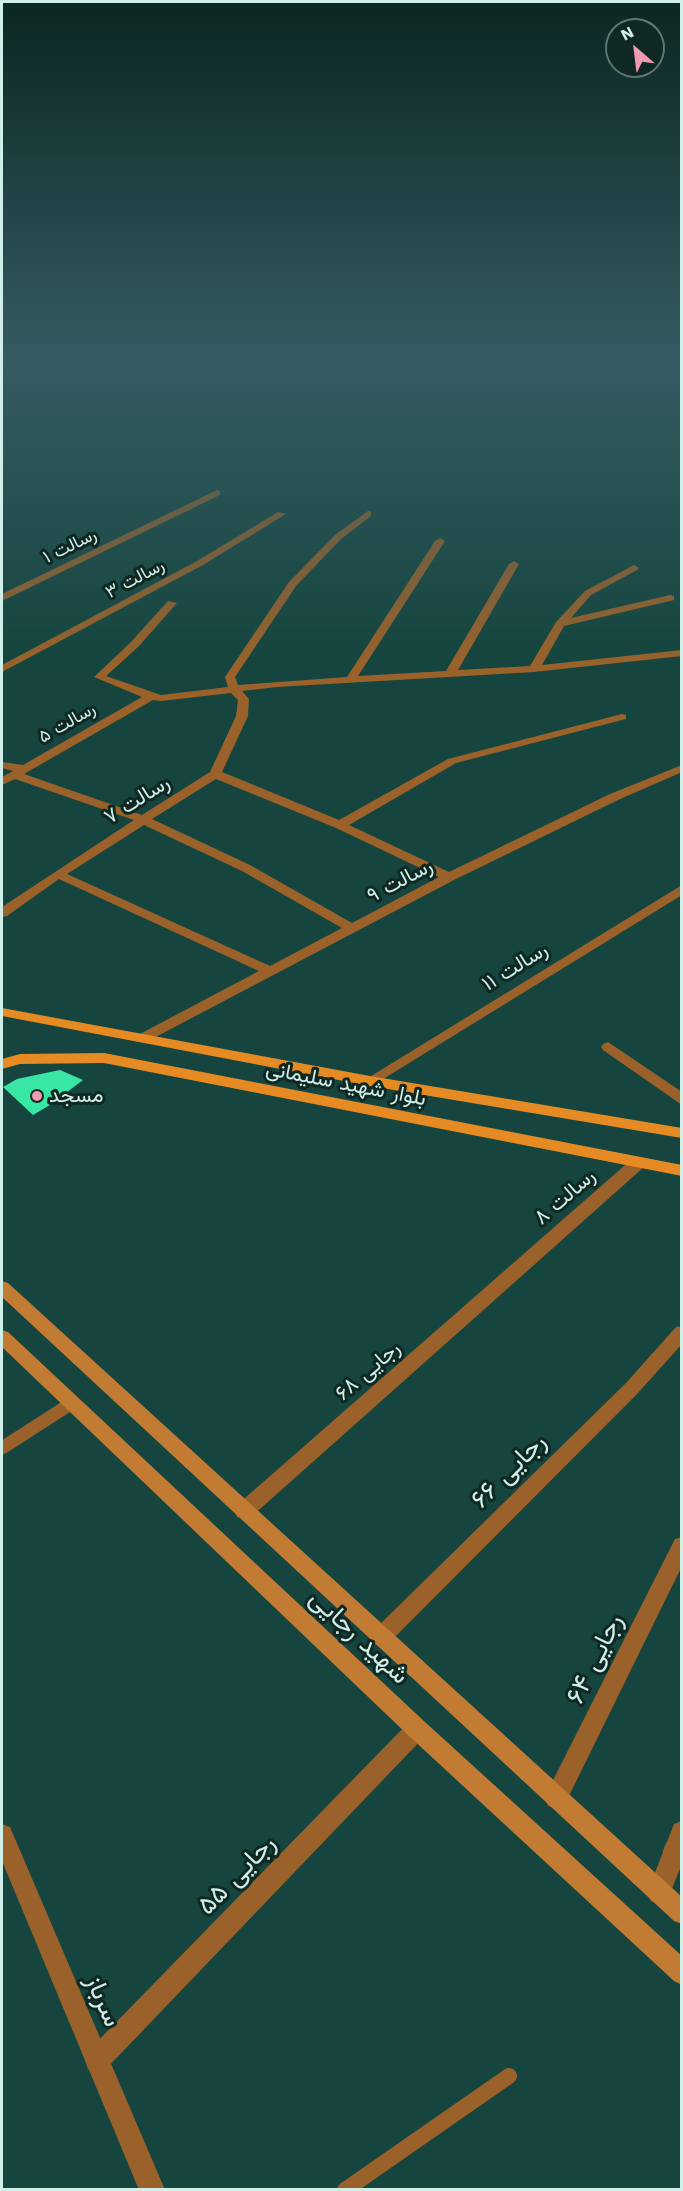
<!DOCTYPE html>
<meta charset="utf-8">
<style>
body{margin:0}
#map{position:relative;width:683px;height:2191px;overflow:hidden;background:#15453e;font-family:"Work Sans",sans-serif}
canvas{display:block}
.frame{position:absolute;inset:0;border:3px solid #d1efe9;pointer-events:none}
.north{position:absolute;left:605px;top:18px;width:60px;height:60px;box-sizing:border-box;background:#0f2824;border:2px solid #5d7873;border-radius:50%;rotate:332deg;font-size:16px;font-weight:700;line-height:24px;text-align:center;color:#d1efe9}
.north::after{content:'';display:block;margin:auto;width:21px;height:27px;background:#f19ab1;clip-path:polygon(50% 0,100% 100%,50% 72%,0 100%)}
</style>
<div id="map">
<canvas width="683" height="2191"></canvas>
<div class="frame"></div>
<div class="north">N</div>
</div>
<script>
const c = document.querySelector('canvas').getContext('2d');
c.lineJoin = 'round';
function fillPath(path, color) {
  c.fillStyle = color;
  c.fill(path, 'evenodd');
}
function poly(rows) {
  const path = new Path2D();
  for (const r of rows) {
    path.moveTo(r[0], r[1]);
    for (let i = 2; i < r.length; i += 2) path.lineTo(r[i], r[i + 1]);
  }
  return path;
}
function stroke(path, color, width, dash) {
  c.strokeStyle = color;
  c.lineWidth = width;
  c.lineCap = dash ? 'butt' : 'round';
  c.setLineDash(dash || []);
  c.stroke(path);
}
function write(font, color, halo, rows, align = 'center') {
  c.font = font + ' "Work Sans",Vazirmatn,sans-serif';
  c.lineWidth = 6;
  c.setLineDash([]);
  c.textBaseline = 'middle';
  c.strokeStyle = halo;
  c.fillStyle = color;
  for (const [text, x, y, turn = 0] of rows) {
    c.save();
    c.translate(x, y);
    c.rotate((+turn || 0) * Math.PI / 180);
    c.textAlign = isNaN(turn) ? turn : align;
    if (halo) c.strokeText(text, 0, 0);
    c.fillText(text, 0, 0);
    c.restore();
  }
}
fillPath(poly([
 [60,1070,83,1080,50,1105,33,1115,3,1087,17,1079]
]), '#39e7a5');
stroke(poly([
 [2,1448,72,1403]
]), '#9a622a', 13);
stroke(poly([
 [345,2190,509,2076]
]), '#9a622a', 16);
fillPath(poly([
 [217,490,220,491,220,495,2,601,2,594,217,490],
 [368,511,371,512,371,516,341,539,296,586,235,677,238,685,347,677,435,541,440,538,445,541,358,676,446,671,509,564,514,561,519,564,458,670,530,666,556,622,585,591,634,565,639,568,637,570,591,595,571,618,670,595,674,596,674,600,564,626,542,665,682,650,682,656,534,672,277,687,242,691,249,699,248,716,222,772,339,820,448,759,622,714,626,715,626,719,456,763,349,825,449,872,610,794,682,765,682,772,618,800,454,880,148,1041,138,1041,136,1038,138,1035,259,971,59,879,7,916,2,917,2,907,134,820,15,779,2,785,2,777,13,771,2,768,2,762,23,765,142,697,94,677,130,643,168,601,177,603,138,647,106,676,161,695,228,687,225,677,289,582,335,535,368,511],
 [231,693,238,700,236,716,210,772,142,815,24,774,153,700,161,701,231,693],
 [216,779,336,828,439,877,352,923,250,865,152,819,216,779],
 [144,825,242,871,342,928,270,966,67,874,144,825],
 [278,512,286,514,203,565,2,672,2,665,197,561,278,512],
 [682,885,682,895,375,1084,370,1086,363,1081,682,885],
 [608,1042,682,1092,682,1105,603,1050,601,1047,603,1044,608,1042],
 [638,1158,644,1159,646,1163,644,1167,251,1517,244,1519,237,1517,234,1511,237,1505,632,1159,638,1158],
 [682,1326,682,1344,638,1393,388,1644,381,1646,374,1644,371,1637,374,1630,626,1383,676,1327,682,1326],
 [682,1537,682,1566,564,1806,556,1809,548,1806,545,1798,548,1790,675,1539,682,1537],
 [417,1719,425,1722,428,1729,425,1736,106,2069,97,2072,88,2069,85,2060,88,2051,409,1722,417,1719],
 [682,1821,682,1864,667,1901,659,1905,651,1901,647,1893,674,1824,682,1821]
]), '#9a622a');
fillPath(poly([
 [2,1824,10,1827,165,2190,139,2190,2,1861,2,1824],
 [674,1840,682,1843,682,1865,666,1859,663,1851,666,1843,674,1840]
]), '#9a622a');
fillPath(poly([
 [2,1281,8,1283,682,1897,682,1924,674,1921,2,1297,2,1281],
 [2,1330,8,1332,425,1722,682,1956,682,1985,674,1981,409,1736,2,1347,2,1330]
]), '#c27b33');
fillPath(poly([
 [2,1008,370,1076,682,1128,682,1138,370,1086,2,1016,2,1008],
 [104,1053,682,1165,682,1176,104,1063,20,1064,2,1069,2,1059,20,1054,104,1053]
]), '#e68b23');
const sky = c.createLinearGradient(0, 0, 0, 668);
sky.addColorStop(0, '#0c2622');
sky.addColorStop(0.54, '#355c63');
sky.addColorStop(1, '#355c6300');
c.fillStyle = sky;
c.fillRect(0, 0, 683, 668);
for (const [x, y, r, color] of [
 [37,1096,6,"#f19ab1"]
]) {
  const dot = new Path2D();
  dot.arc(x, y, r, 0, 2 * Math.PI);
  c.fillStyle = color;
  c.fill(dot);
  stroke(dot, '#0f2824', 2);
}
write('18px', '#d1efe9', '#0f2824', [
 ["رسالت ۱",70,546,-26],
 ["رسالت ۳",135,579,-28],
 ["رسالت ۵",67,723,-30]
]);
write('21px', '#d1efe9', '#0f2824', [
 ["رسالت ۷",137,800,-32],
 ["رسالت ۹",400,881,-28],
 ["رسالت ۱۱",515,967,-32],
 ["بلوار شهید سلیمانی",346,1084,11],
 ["رسالت ۸",565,1197,-41],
 ["رجایی ۶۸",368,1371,-41]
]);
write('21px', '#d1efe9', '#0f2824', [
 ["مسجد",49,1096]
], 'left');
write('26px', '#d1efe9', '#0f2824', [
 ["رجایی ۶۶",509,1471,-45],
 ["شهید رجایی",359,1637,43],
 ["رجایی ۶۴",595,1659,-64],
 ["رجایی ۵۵",237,1875,-46],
 ["سرباز",103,2001,67]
]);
</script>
